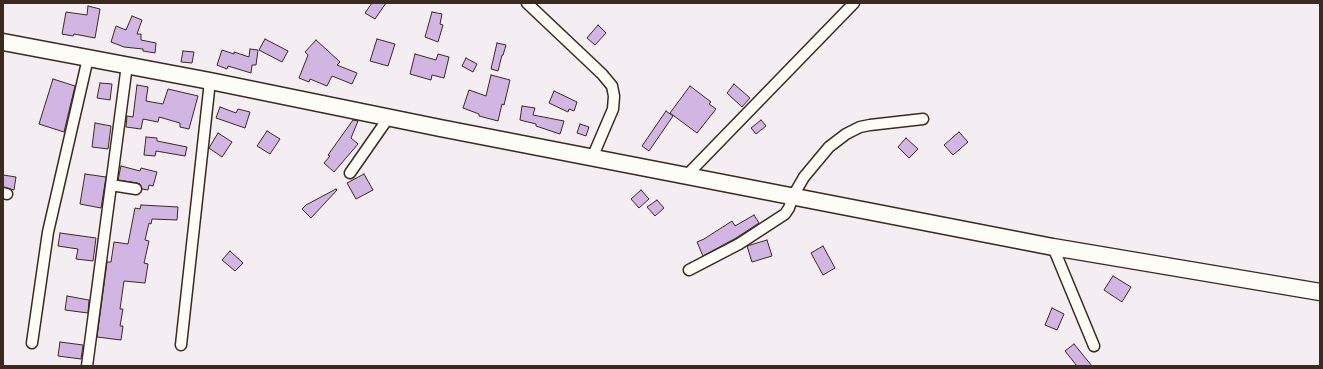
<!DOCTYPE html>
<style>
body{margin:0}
#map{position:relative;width:1323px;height:369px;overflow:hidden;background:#f4eef3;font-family:Dekko,sans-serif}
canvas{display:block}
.frame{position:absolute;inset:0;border:4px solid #3b2a1e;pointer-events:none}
</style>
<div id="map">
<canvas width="1323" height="369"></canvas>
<div class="frame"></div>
</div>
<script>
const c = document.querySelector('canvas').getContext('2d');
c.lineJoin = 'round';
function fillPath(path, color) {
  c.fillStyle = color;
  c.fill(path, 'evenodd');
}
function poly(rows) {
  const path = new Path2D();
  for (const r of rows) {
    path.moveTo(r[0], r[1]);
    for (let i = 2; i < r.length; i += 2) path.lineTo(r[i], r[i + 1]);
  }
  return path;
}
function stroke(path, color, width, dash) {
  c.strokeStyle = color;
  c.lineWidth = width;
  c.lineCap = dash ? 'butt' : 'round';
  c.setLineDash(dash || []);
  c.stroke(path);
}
const building = poly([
 [372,3,386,3,375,19,365,13,372,3],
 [88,6,100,9,95,38,74,34,73,36,62,34,66,12,87,15,88,6],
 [432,12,442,14,440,24,443,25,438,42,425,37,432,12],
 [132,16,142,20,137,34,141,34,141,40,156,43,155,53,143,51,143,49,124,47,111,42,116,26,126,30,132,16],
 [598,25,606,33,595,45,587,38,598,25],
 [265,39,288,51,282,62,259,50,265,39],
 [377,39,395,44,388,66,370,61,377,39],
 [316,40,340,62,337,65,357,73,352,84,332,76,327,86,310,79,309,82,299,78,308,55,305,52,316,40],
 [497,43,506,45,503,55,502,55,498,71,491,69,497,43],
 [250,49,258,50,256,65,252,65,251,73,228,66,227,69,217,65,222,50,234,54,234,52,249,57,250,49],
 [183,51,194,52,192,63,181,62,183,51],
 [415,54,436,60,438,54,449,57,444,78,432,75,431,80,410,74,415,54],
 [466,58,477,64,473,72,462,66,466,58],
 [491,75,510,80,504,105,502,104,498,121,479,116,479,114,463,108,469,90,486,96,491,75],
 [53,79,75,86,64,132,39,124,53,79],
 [100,83,112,84,110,100,97,98,100,83],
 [734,84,750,98,742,107,727,93,734,84],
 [137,85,148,87,146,101,163,104,168,89,198,96,189,129,180,127,180,123,159,117,158,122,143,119,141,129,126,127,127,116,133,117,137,85],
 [690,86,711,102,709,104,716,109,697,133,670,113,690,86],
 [554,91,577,102,574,111,569,109,568,112,549,103,554,91],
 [522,106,535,108,533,115,564,121,560,134,536,126,536,124,520,120,522,106],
 [220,107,236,113,238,109,250,112,245,128,216,118,220,107],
 [666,111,673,116,649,151,642,146,666,111],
 [353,120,358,121,351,138,358,144,334,172,324,163,330,156,328,155,353,120],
 [761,120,766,126,756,134,751,128,761,120],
 [95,123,111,126,108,149,92,147,95,123],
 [580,124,589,127,586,136,577,133,580,124],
 [267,131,280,139,270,154,257,146,267,131],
 [959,132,968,142,953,155,944,145,959,132],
 [218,133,232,142,222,157,209,148,218,133],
 [146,137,157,138,157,141,187,147,185,156,156,151,155,156,144,155,146,137],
 [906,138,918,149,909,158,898,147,906,138],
 [121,166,140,171,141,168,157,172,153,186,149,185,148,190,142,189,140,184,137,183,118,180,121,166],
 [85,174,106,177,101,208,80,204,85,174],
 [364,174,373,190,356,199,347,183,364,174],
 [3,175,16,177,14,190,3,187,3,175],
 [336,189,337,190,311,218,302,209,306,205,336,189],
 [641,190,649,199,639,208,631,199,641,190],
 [657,200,664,208,655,216,647,207,657,200],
 [141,205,178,207,177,220,152,219,151,224,149,223,145,240,149,241,144,263,148,264,145,283,124,281,120,309,123,309,120,326,123,326,121,340,97,337,107,262,111,262,114,242,128,244,135,208,140,209,141,205],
 [754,215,759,223,736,238,703,256,697,242,704,239,732,221,735,226,754,215],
 [60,233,96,238,93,261,76,259,78,249,58,246,60,233],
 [767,240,772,256,752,262,747,246,767,240],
 [823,246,835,268,823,275,811,253,823,246],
 [230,251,243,263,235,271,222,260,230,251],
 [1113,276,1131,287,1122,302,1104,290,1113,276],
 [67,296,89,300,88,313,65,310,67,296],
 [1052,308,1064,314,1057,330,1045,325,1052,308],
 [60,342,83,345,81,359,58,356,60,342],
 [1074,344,1092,366,1077,366,1065,351,1074,344]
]);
fillPath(building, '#d1b6e4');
stroke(building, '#3b2a1e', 1);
const minor = poly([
 [527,3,602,74,612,86,614,96,613,109,592,158],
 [350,173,389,117],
 [686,176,854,3],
 [111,185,136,189],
 [3,193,7,194],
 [1053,247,1094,346],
 [689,270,739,244,785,214,789,208,793,196,804,177,829,147,846,134,860,127,870,125,923,119],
 [32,343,48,232,88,58],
 [181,345,210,81],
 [87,366,127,65]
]);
const trunk = poly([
 [3,42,210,81,440,128,1053,247,1320,292]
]);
stroke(minor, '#3b2a1e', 13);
stroke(trunk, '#3b2a1e', 19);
stroke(minor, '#fdfcf7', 10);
stroke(trunk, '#fdfcf7', 16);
</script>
